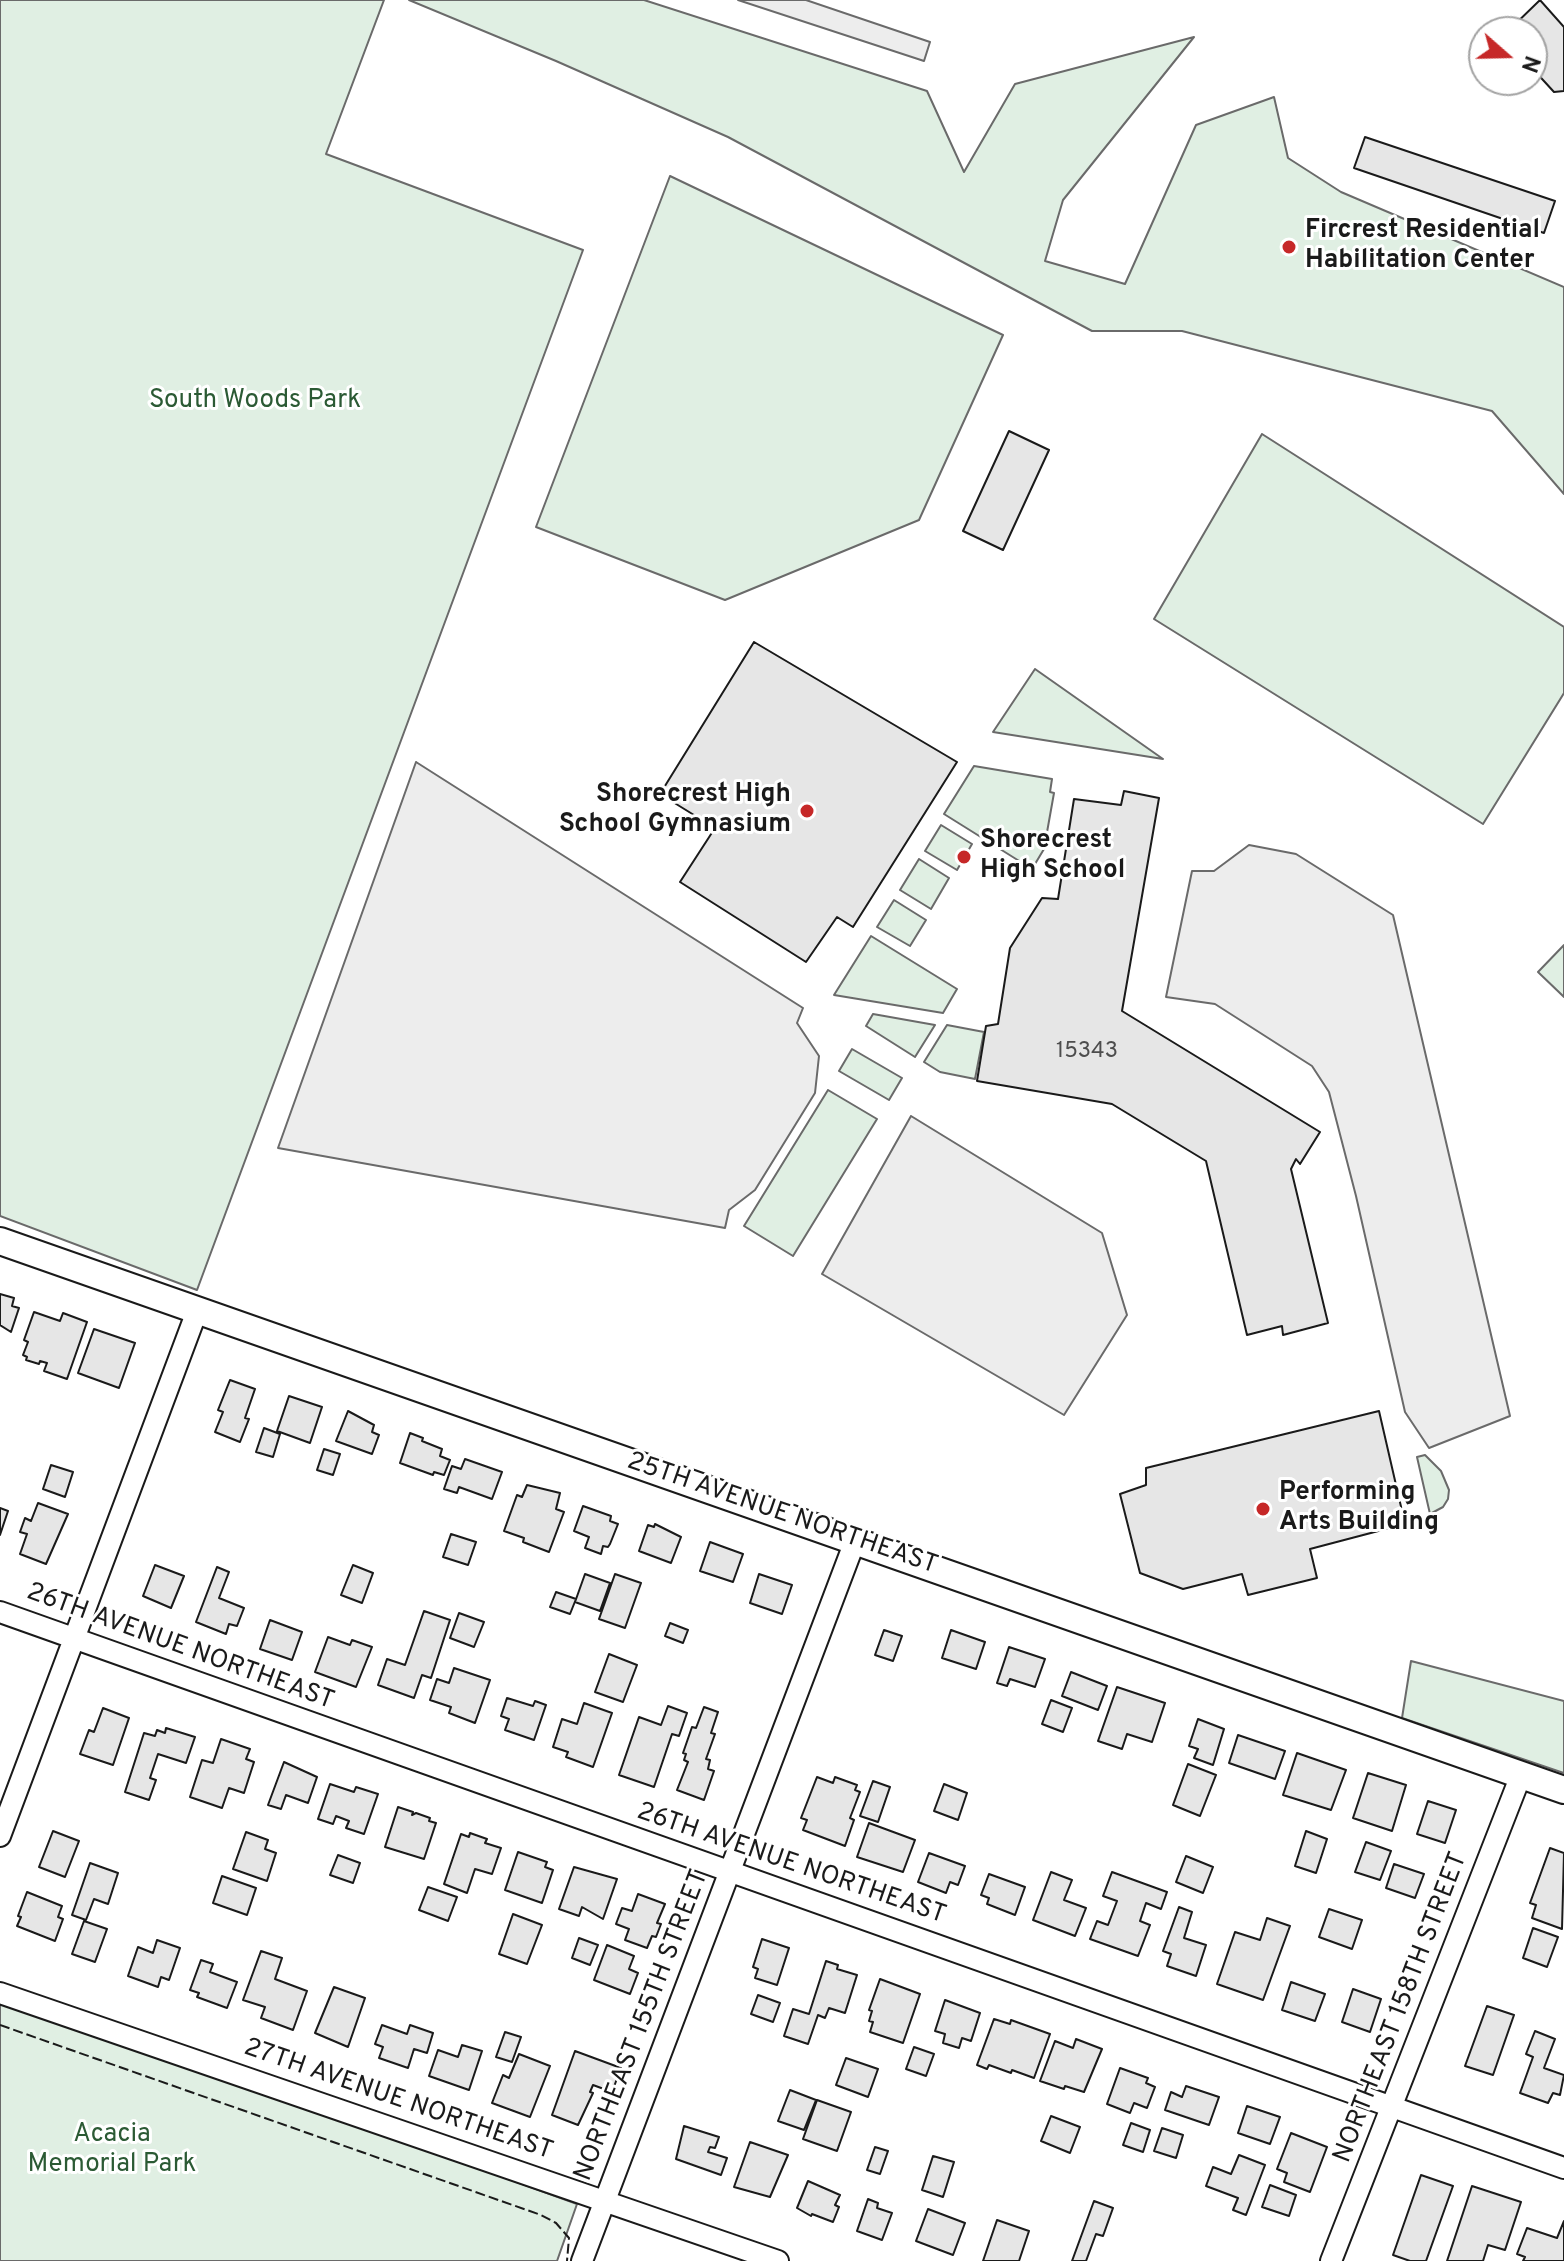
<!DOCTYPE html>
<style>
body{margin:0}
#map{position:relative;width:1564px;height:2261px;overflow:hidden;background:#fff;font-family:Overpass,sans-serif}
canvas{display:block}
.north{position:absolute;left:1468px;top:16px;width:80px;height:80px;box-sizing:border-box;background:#fff;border:2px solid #a3a3a3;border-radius:50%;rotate:110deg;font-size:22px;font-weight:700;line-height:32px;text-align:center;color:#1a1a1a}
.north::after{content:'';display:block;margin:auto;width:28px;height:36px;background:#c62828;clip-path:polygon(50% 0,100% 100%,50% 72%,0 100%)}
</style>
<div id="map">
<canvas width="1564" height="2261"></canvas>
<div class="north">N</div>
</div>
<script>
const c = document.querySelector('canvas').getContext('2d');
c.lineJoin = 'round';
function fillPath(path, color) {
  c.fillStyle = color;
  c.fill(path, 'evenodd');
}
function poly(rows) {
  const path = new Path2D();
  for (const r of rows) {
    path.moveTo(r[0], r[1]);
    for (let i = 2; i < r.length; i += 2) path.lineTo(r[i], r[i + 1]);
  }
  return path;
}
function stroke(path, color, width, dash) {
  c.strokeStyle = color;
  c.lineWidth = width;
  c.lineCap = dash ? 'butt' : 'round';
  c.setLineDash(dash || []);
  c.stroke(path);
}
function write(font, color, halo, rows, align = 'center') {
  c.font = font + ' Overpass,sans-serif';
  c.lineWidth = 6;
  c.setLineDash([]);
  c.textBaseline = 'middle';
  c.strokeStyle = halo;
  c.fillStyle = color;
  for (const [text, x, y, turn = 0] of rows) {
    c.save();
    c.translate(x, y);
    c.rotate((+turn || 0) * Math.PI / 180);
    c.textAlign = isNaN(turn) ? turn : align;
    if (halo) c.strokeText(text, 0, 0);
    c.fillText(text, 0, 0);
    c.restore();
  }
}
const green = poly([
 [0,0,384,0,326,154,583,250,197,1290,0,1216,0,0],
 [409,0,644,0,927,91,964,172,1015,84,1194,37,1063,200,1045,261,1125,284,1196,125,1274,97,1288,158,1341,192,1564,287,1564,494,1492,411,1182,331,1092,331,728,137,556,61,409,0],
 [670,176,1003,335,919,520,725,600,536,527,670,176],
 [1262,434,1564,627,1564,693,1483,824,1154,619,1262,434],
 [1035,669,1163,759,993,732,1035,669],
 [974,766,1052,779,1050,792,1054,793,1044,849,1032,869,944,814,974,766],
 [941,825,972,844,957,870,925,851,941,825],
 [919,859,949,878,931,909,900,890,919,859],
 [894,900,926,920,910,946,877,927,894,900],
 [871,936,957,989,943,1013,834,995,871,936],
 [1564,945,1564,997,1538,972,1564,945],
 [873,1014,935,1025,915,1057,866,1026,873,1014],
 [947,1025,984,1032,975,1079,940,1072,924,1062,947,1025],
 [852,1049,902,1078,889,1100,839,1071,852,1049],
 [828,1090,877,1119,793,1256,744,1226,828,1090],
 [1425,1455,1441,1471,1449,1490,1448,1499,1443,1507,1430,1514,1417,1457,1425,1455],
 [1411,1661,1564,1701,1564,1773,1402,1718,1411,1661],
 [0,1994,577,2204,557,2261,0,2261,0,1994]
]);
fillPath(green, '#e0efe3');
stroke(green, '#6a6a6a', 2);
const parking = poly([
 [738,0,806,0,930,42,924,61,738,0],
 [416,762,803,1008,797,1023,819,1056,815,1093,755,1190,729,1210,725,1228,278,1148,416,762],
 [1249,845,1296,854,1393,915,1510,1416,1429,1448,1405,1412,1356,1196,1329,1092,1312,1066,1215,1004,1166,997,1192,871,1214,871,1249,845],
 [911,1116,1102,1233,1127,1315,1064,1415,822,1274,911,1116]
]);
fillPath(parking, '#ededed');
stroke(parking, '#6a6a6a', 2);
const building = poly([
 [1540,0,1564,27,1564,91,1554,92,1532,68,1532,32,1507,32,1540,0],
 [1490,80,1516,80,1502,94,1490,80],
 [1365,137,1555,201,1544,233,1354,168,1365,137],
 [1009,431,1049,450,1003,550,963,531,1009,431],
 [754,642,957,762,853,927,837,917,806,962,680,882,715,828,660,794,754,642],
 [1124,791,1159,798,1122,1011,1320,1132,1300,1164,1296,1159,1291,1169,1328,1323,1283,1335,1282,1326,1247,1335,1206,1161,1112,1104,977,1081,986,1026,998,1024,1010,948,1042,898,1058,899,1074,799,1121,805,1124,791],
 [0,1294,14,1298,12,1306,19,1308,11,1332,0,1325,0,1294],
 [34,1312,60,1321,63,1313,87,1322,67,1379,44,1371,47,1363,40,1361,39,1364,26,1360,27,1357,23,1355,28,1342,24,1340,34,1312],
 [94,1329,135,1343,119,1388,78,1373,94,1329],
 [230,1380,255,1389,245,1418,249,1419,240,1442,215,1432,223,1412,218,1410,230,1380],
 [289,1396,322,1407,310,1443,277,1431,289,1396],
 [348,1411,374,1425,372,1432,379,1435,372,1454,336,1441,348,1411],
 [1379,1411,1405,1524,1310,1549,1317,1578,1248,1595,1242,1574,1183,1589,1140,1573,1120,1494,1146,1485,1146,1468,1379,1411],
 [264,1428,280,1434,273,1457,256,1452,264,1428],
 [410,1433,423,1438,422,1441,442,1449,440,1456,450,1460,444,1475,434,1472,433,1475,400,1463,410,1433],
 [324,1449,340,1454,333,1475,317,1470,324,1449],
 [465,1459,502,1472,492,1499,459,1487,457,1493,444,1489,452,1466,461,1469,465,1459],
 [51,1465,73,1472,65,1497,43,1489,51,1465],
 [527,1485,560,1493,556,1509,564,1512,549,1552,523,1542,524,1538,504,1531,517,1495,522,1497,527,1485],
 [38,1503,68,1514,46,1564,20,1554,27,1534,20,1532,25,1518,31,1521,38,1503],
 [583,1506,611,1516,610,1521,618,1524,610,1544,608,1547,603,1546,601,1554,585,1548,589,1537,574,1531,583,1506],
 [0,1508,8,1511,0,1535,0,1508],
 [655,1524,681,1537,671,1563,639,1551,648,1525,654,1527,655,1524],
 [451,1534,476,1542,468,1565,443,1557,451,1534],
 [710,1542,743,1554,733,1582,700,1571,710,1542],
 [155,1565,184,1576,171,1608,143,1596,155,1565],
 [353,1565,373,1573,362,1603,341,1595,353,1565],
 [217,1567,229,1572,219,1598,244,1608,237,1626,229,1624,226,1634,196,1622,217,1567],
 [585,1574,610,1583,600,1611,575,1602,585,1574],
 [615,1574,641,1583,625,1628,599,1619,615,1574],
 [759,1574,792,1585,782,1614,750,1603,759,1574],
 [556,1592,576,1599,570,1614,550,1607,556,1592],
 [424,1611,450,1620,431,1678,422,1675,414,1698,378,1685,387,1659,405,1665,424,1611],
 [459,1613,484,1622,474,1647,450,1638,459,1613],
 [270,1620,302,1632,292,1660,260,1649,270,1620],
 [670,1623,688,1630,683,1643,665,1636,670,1623],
 [884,1630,902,1636,893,1661,875,1655,884,1630],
 [951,1630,985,1642,976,1669,942,1658,951,1630],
 [328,1637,350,1645,352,1640,372,1647,356,1687,315,1672,328,1637],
 [1009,1647,1045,1659,1035,1687,1010,1679,1007,1686,997,1683,1009,1647],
 [609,1654,637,1665,623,1702,595,1692,609,1654],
 [454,1668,490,1680,475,1723,449,1713,451,1707,430,1700,437,1679,449,1683,454,1668],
 [1071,1672,1107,1686,1098,1710,1062,1696,1071,1672],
 [1117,1687,1165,1703,1152,1742,1127,1734,1122,1749,1098,1741,1117,1687],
 [507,1698,533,1706,535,1701,546,1705,534,1740,505,1730,509,1719,501,1716,507,1698],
 [1051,1700,1072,1708,1063,1732,1042,1724,1051,1700],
 [584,1703,612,1713,593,1767,566,1757,568,1752,553,1747,562,1719,577,1724,584,1703],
 [668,1706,687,1713,679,1736,672,1734,654,1787,619,1775,639,1717,661,1725,668,1706],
 [704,1707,718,1712,711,1733,715,1734,706,1759,710,1760,708,1769,714,1771,704,1800,677,1790,688,1762,684,1760,686,1754,683,1753,692,1727,696,1728,704,1707],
 [103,1708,129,1718,113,1765,80,1754,89,1730,94,1732,103,1708],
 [1198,1719,1224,1729,1213,1765,1194,1758,1198,1749,1189,1746,1198,1719],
 [166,1728,195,1737,186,1763,158,1754,150,1778,156,1780,149,1800,125,1792,144,1733,155,1736,157,1730,165,1733,166,1728],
 [1238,1735,1285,1751,1275,1779,1229,1763,1238,1735],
 [221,1739,250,1749,246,1759,254,1762,244,1793,229,1788,222,1808,190,1797,202,1760,213,1763,221,1739],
 [1297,1753,1346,1770,1331,1810,1283,1795,1297,1753],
 [284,1762,317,1777,308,1803,286,1795,281,1809,268,1805,284,1762],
 [1188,1764,1216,1775,1200,1816,1173,1805,1188,1764],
 [1368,1773,1406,1785,1392,1831,1353,1818,1368,1773],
 [817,1777,833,1783,835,1777,857,1785,855,1790,860,1792,850,1818,854,1820,845,1846,803,1830,807,1820,801,1818,817,1777],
 [873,1781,890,1787,878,1822,860,1816,873,1781],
 [330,1784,354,1792,356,1787,378,1794,364,1834,346,1828,349,1821,336,1816,333,1824,318,1819,330,1784],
 [944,1784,967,1793,958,1820,934,1811,944,1784],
 [1428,1801,1456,1810,1445,1843,1417,1834,1428,1801],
 [398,1807,413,1812,412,1815,416,1813,430,1818,429,1821,436,1823,424,1859,385,1847,398,1807],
 [869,1823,915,1840,903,1872,857,1857,869,1823],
 [53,1831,79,1841,65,1877,39,1867,53,1831],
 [1306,1831,1327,1839,1316,1873,1295,1866,1306,1831],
 [246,1832,268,1840,265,1849,276,1853,267,1881,233,1869,246,1832],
 [470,1833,487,1839,485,1843,501,1848,492,1874,475,1869,467,1893,444,1884,461,1834,469,1837,470,1833],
 [1366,1842,1391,1851,1380,1880,1355,1872,1366,1842],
 [1550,1848,1564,1853,1562,1929,1532,1918,1536,1905,1530,1903,1550,1848],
 [518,1852,547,1862,545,1867,553,1870,542,1903,505,1890,518,1852],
 [929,1853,965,1866,958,1885,950,1882,946,1893,918,1882,929,1853],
 [338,1855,360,1863,353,1883,330,1875,338,1855],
 [1186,1856,1213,1867,1203,1893,1176,1882,1186,1856],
 [90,1863,118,1873,108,1904,94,1899,86,1920,72,1915,90,1863],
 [1394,1864,1424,1874,1415,1898,1386,1888,1394,1864],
 [574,1867,617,1879,603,1919,582,1907,579,1916,559,1909,574,1867],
 [1051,1872,1072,1880,1064,1900,1086,1908,1075,1936,1033,1920,1051,1872],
 [1112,1872,1167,1892,1161,1909,1146,1903,1140,1921,1150,1925,1138,1956,1090,1939,1097,1921,1108,1925,1117,1901,1103,1896,1112,1872],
 [989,1874,1025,1887,1015,1915,987,1904,989,1898,981,1895,989,1874],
 [222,1876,256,1888,247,1915,213,1903,222,1876],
 [428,1887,457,1897,448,1921,419,1910,428,1887],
 [27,1892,62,1906,58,1917,63,1919,55,1941,17,1926,21,1917,18,1916,27,1892],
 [638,1894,665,1904,657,1923,661,1924,656,1937,652,1936,647,1948,625,1940,629,1929,616,1924,622,1908,632,1911,638,1894],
 [1179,1907,1192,1912,1184,1938,1206,1945,1196,1976,1167,1966,1171,1954,1163,1951,1179,1907],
 [1329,1909,1362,1920,1352,1949,1319,1937,1329,1909],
 [513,1914,542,1925,527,1964,499,1954,513,1914],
 [1267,1918,1290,1926,1263,2000,1217,1984,1235,1932,1260,1940,1267,1918],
 [84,1921,107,1929,95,1962,72,1954,84,1921],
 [1533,1928,1558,1937,1547,1967,1523,1958,1533,1928],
 [579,1938,598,1945,590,1965,572,1958,579,1938],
 [762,1939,789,1948,777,1985,755,1978,758,1969,753,1967,762,1939],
 [157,1940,180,1948,169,1980,161,1977,158,1987,128,1976,138,1947,153,1953,157,1940],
 [607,1945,634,1956,629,1969,638,1973,630,1994,594,1980,607,1945],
 [261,1951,282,1958,275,1979,307,1991,293,2030,261,2018,265,2007,243,2000,261,1951],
 [201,1960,213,1964,210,1972,237,1982,227,2008,197,1997,199,1993,190,1990,201,1960],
 [826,1961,838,1965,837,1969,857,1975,845,2013,829,2008,825,2018,818,2015,808,2044,784,2036,793,2009,809,2014,826,1961],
 [880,1979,920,1994,903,2043,870,2032,873,2022,869,2021,872,2011,869,2010,880,1979],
 [1291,1982,1325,1994,1315,2021,1282,2010,1291,1982],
 [334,1987,365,1998,348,2047,315,2033,334,1987],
 [1353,1989,1381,1999,1370,2032,1342,2022,1353,1989],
 [758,1995,780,2003,773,2022,751,2014,758,1995],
 [945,2000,980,2013,971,2041,962,2038,959,2048,943,2043,945,2034,935,2031,945,2000],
 [1487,2006,1514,2015,1493,2075,1465,2066,1487,2006],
 [994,2019,1010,2024,1011,2020,1050,2034,1034,2078,1012,2070,1011,2073,989,2065,987,2069,977,2065,994,2019],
 [382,2025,407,2034,410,2025,433,2033,427,2053,414,2049,408,2068,379,2058,383,2047,375,2044,382,2025],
 [1535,2031,1555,2039,1544,2068,1564,2075,1560,2095,1553,2093,1548,2103,1520,2093,1533,2057,1526,2054,1535,2031],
 [505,2032,521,2037,512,2062,496,2057,505,2032],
 [1076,2039,1102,2049,1084,2092,1065,2086,1064,2089,1040,2081,1055,2041,1073,2048,1076,2039],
 [462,2045,482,2051,469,2090,429,2076,438,2050,458,2057,462,2045],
 [914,2047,934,2054,926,2076,906,2069,914,2047],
 [575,2051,621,2068,612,2092,593,2085,590,2092,593,2093,578,2125,552,2115,575,2051],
 [519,2054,550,2066,530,2117,492,2103,503,2075,509,2078,519,2054],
 [846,2058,878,2069,868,2097,836,2085,846,2058],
 [1120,2068,1148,2078,1146,2083,1155,2087,1147,2108,1134,2103,1130,2113,1107,2104,1120,2068],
 [1186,2086,1219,2097,1209,2125,1165,2110,1171,2092,1182,2097,1186,2086],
 [790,2090,816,2100,804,2130,778,2121,790,2090],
 [817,2100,851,2112,837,2151,803,2139,817,2100],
 [1247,2106,1280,2117,1270,2144,1238,2133,1247,2106],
 [1051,2116,1080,2127,1070,2153,1041,2141,1051,2116],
 [1131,2123,1150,2130,1143,2152,1123,2145,1131,2123],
 [684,2126,719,2137,715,2148,710,2147,708,2152,727,2158,721,2175,676,2159,684,2126],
 [1162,2128,1183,2135,1176,2158,1154,2151,1162,2128],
 [1291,2133,1327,2147,1310,2192,1284,2182,1287,2173,1277,2169,1291,2133],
 [750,2142,788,2155,770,2197,734,2187,750,2142],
 [875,2147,888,2151,880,2174,867,2170,875,2147],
 [1239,2155,1265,2165,1246,2215,1233,2210,1238,2198,1206,2186,1213,2167,1231,2174,1239,2155],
 [933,2156,954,2162,943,2197,922,2190,933,2156],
 [1421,2175,1453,2186,1426,2261,1410,2261,1393,2255,1421,2175],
 [808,2181,840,2195,835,2205,839,2207,833,2222,812,2214,811,2216,797,2208,808,2181],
 [1270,2185,1296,2195,1289,2216,1262,2207,1270,2185],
 [1472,2186,1521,2202,1505,2250,1488,2245,1483,2261,1447,2261,1472,2186],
 [868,2199,878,2203,877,2208,892,2213,882,2240,857,2231,868,2199],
 [1094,2201,1113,2208,1103,2236,1096,2234,1086,2261,1072,2261,1094,2201],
 [928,2209,965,2223,953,2255,916,2241,928,2209],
 [997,2220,1029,2231,1019,2261,983,2261,997,2220],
 [1564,2221,1564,2261,1523,2261,1525,2257,1517,2254,1527,2228,1557,2238,1564,2221]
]);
fillPath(building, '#e6e6e6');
stroke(building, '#1a1a1a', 2);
const minor = poly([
 [0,1612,1564,2168],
 [0,1836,197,1311],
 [0,1993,778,2261],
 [582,2261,855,1541],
 [1331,2261,1521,1775]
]);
const tertiary = poly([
 [0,1241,1564,1790]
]);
stroke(minor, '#1a1a1a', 24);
stroke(tertiary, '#1a1a1a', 30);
stroke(minor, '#fff', 20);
stroke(tertiary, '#fff', 26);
stroke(poly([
 [0,2025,541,2215,556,2223,569,2238,567,2261]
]), '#1a1a1a', 2, [10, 4]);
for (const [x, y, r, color] of [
 [1289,247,8,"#c62828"],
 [807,811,8,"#c62828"],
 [964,857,8,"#c62828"],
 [1263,1509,8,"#c62828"]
]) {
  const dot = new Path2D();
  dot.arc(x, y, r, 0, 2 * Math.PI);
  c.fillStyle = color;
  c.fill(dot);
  stroke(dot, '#fff', 3);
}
write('22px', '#4d4d4d', null, [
 ["15343",1087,1053]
]);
write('bold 26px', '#1a1a1a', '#fff', [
 ["Fircrest Residential",1305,232],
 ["Habilitation Center",1305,262],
 ["Shorecrest High",791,796,"right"],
 ["School Gymnasium",791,826,"right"],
 ["Shorecrest",980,842],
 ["High School",980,872],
 ["Performing",1279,1494],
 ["Arts Building",1279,1524]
], 'left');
write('26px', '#2b5a34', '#fff', [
 ["South Woods Park",255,402],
 ["Acacia",112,2136],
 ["Memorial Park",112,2166]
]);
write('26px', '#1a1a1a', '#fff', [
 ["25TH AVENUE NORTHEAST",782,1515,19],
 ["26TH AVENUE NORTHEAST",180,1648,20],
 ["26TH AVENUE NORTHEAST",791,1865,19],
 ["NORTHEAST 158TH STREET",1402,2008,-69],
 ["NORTHEAST 155TH STREET",643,2026,-69],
 ["27TH AVENUE NORTHEAST",398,2101,19]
]);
</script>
